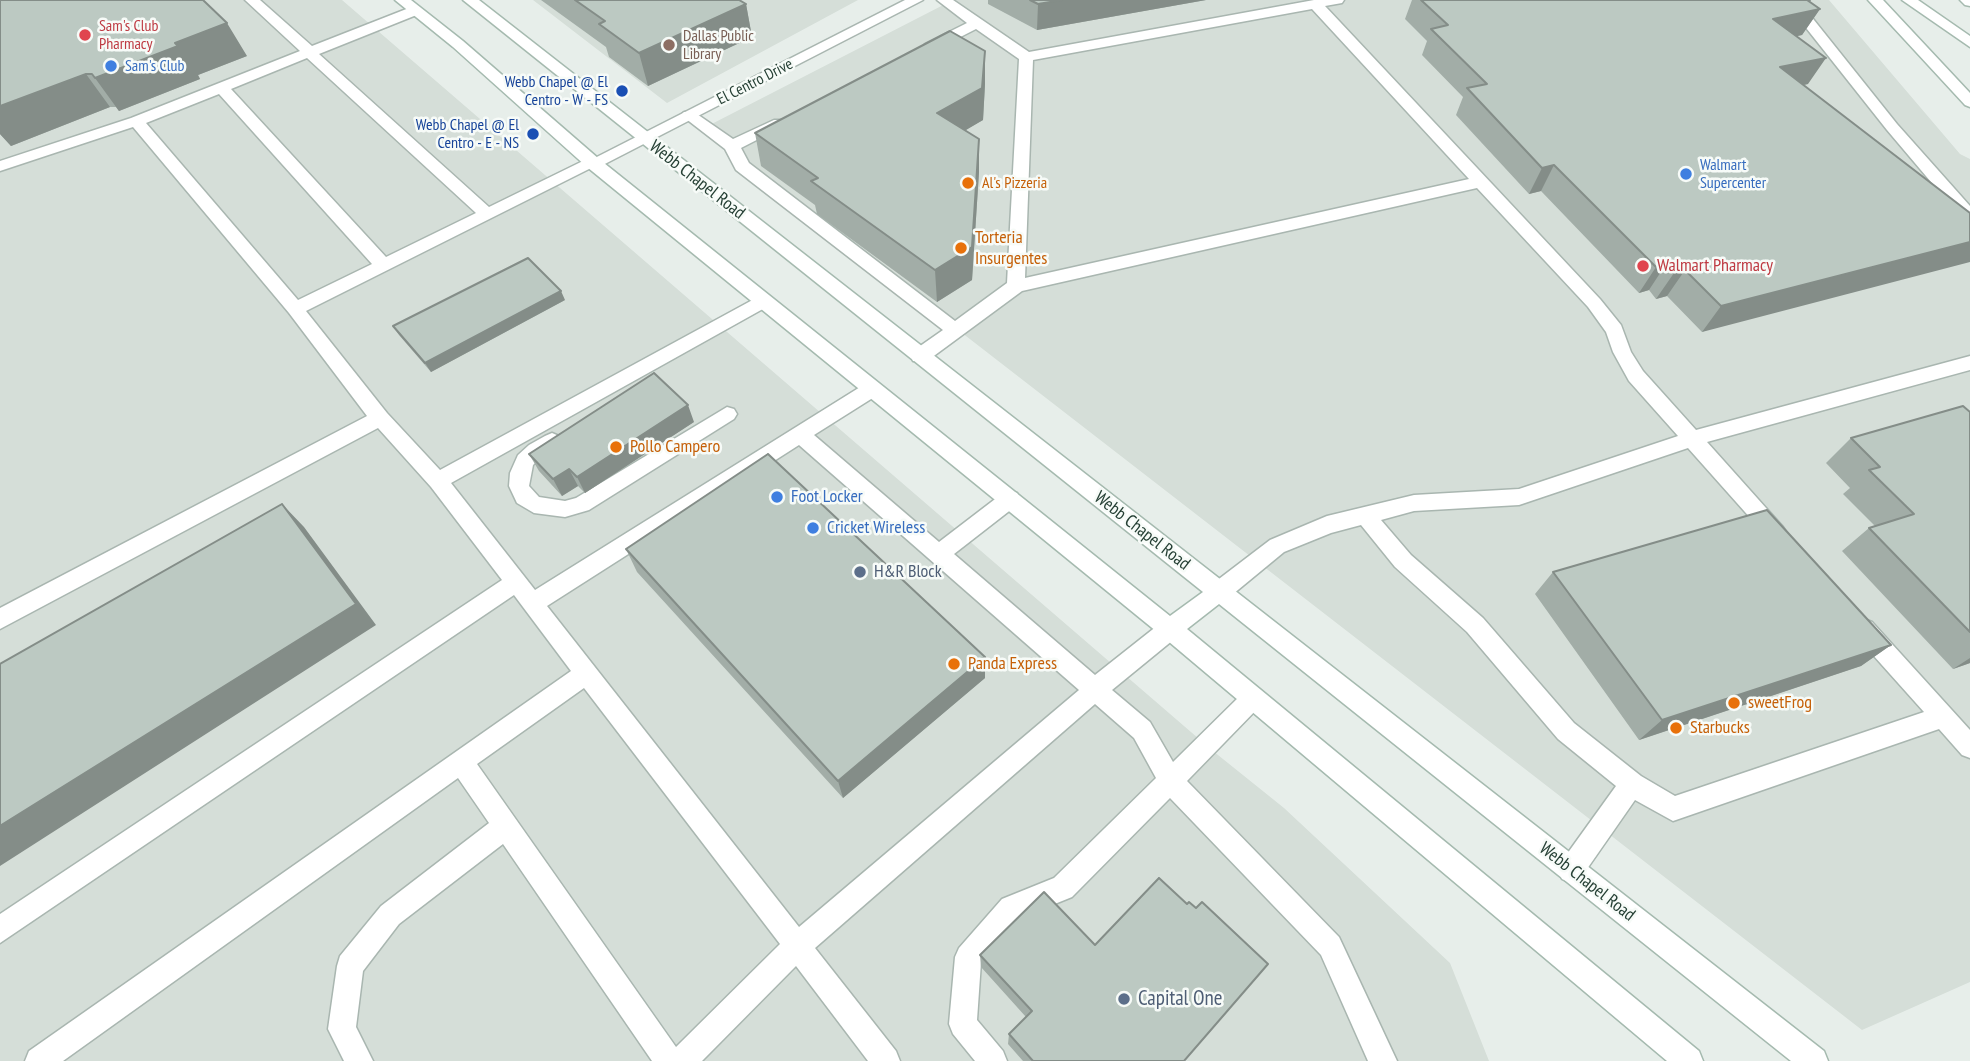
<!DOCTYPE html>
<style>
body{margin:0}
canvas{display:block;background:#e7eeea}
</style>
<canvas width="1970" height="1061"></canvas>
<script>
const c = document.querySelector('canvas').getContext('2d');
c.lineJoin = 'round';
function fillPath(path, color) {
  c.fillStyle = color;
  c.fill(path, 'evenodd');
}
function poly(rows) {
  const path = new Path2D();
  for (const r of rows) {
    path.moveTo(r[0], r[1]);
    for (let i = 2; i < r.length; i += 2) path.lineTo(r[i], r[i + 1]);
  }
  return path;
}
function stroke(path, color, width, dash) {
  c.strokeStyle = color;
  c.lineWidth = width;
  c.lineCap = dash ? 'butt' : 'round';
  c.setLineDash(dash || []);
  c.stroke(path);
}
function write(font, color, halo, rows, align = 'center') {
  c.font = font + ' "PT Sans Narrow",sans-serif';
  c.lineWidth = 5;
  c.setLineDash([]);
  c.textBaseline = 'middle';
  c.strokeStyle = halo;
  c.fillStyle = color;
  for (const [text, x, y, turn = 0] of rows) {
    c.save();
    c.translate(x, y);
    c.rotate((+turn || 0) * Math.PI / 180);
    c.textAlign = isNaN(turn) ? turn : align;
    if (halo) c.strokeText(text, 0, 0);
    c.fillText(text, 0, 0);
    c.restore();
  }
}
fillPath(poly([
 [0,0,342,0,1213,751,1284,808,1450,963,1489,1061,0,1061],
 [533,0,858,0,667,103],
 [953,0,1829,0,1960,154,1970,159,1970,982,1862,1030,700,130]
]), '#d5ded8');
const lane = poly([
 [245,0,260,0,312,46,409,8,419,8,419,14,319,54,489,207,587,159,593,158,601,163,306,311,387,413,440,470,758,297,770,297,773,301,770,305,451,483,535,590,865,384,879,384,882,389,879,394,814,435,939,542,1003,493,1010,491,1017,493,1020,499,1017,505,954,554,1095,675,1162,622,1170,619,1178,622,1181,629,1178,636,1112,690,1150,722,1173,762,1245,691,1253,687,1261,691,1265,698,1261,705,1187,781,1339,937,1397,1061,1368,1061,1321,955,1170,798,1072,897,1020,918,981,962,977,1020,1003,1051,1007,1061,975,1061,953,1034,949,1024,955,957,959,948,1002,899,1054,878,1156,778,1134,738,1095,704,815,948,896,1051,900,1061,868,1061,796,966,702,1061,652,1061,503,844,399,924,363,971,356,1027,373,1061,344,1061,328,1029,337,966,340,956,381,906,489,823,458,778,63,1061,25,1061,29,1051,571,671,514,595,0,943,0,914,502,580,431,487,378,428,0,629,0,608,367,416,289,313,133,127,0,171,0,161,131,118,300,51,245,0],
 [307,58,476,213,386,257,231,89,307,58],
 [219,94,372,264,298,300,146,123,219,94],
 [799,445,1079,690,799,927,547,606,799,445],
 [584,688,780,944,676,1047,477,764,584,688],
 [937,0,953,0,1029,52,1314,0,1344,0,1342,3,1325,6,1600,299,1621,325,1631,352,1643,371,1696,430,1970,356,1970,370,1707,442,1783,527,1787,533,1783,539,1776,542,1769,539,1688,448,1519,505,1414,511,1381,520,1411,555,1483,618,1574,723,1641,776,1675,796,1924,712,1856,636,1853,629,1856,622,1864,619,1872,622,1970,730,1970,758,1962,755,1939,729,1673,821,1635,800,1580,879,1571,883,1562,879,1558,870,1562,861,1616,786,1558,739,1467,632,1395,567,1361,525,1331,533,1284,552,1227,599,1219,601,1211,599,1208,592,1211,585,1270,540,1327,516,1414,495,1519,489,1678,436,1629,381,1613,352,1606,332,1588,307,1477,188,1022,291,927,361,913,361,911,356,913,351,943,330,736,170,725,149,681,115,684,112,694,112,733,139,774,120,784,120,787,123,784,126,741,148,749,163,955,321,1007,283,1019,59,976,29,935,50,925,50,923,47,925,44,967,23,937,0],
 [1312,9,1469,179,1025,278,1033,60,1312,9],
 [1784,0,1798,0,1897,124,1970,206,1970,222,1964,221,1887,130,1784,0],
 [727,407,734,409,737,414,734,419,589,510,565,517,534,513,517,503,509,486,510,473,518,455,529,445,545,436,552,433,559,436,562,441,559,446,543,455,533,465,529,486,539,497,565,501,576,498,727,407]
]);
const street = poly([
 [905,0,923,0,599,167,593,168,585,163,905,0]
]);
const secondary = poly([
 [395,0,411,0,463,41,599,159,1170,616,1203,592,463,0,479,0,1824,1051,1828,1061,1791,1061,1219,604,1187,629,1699,1051,1703,1061,1667,1061,1162,636,587,167,453,47,395,0],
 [1868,0,1883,0,1970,93,1970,107,1965,105,1868,0],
 [1902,0,1918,0,1970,36,1970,47,1902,0],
 [1960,0,1970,0,1970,6,1965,5,1960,0]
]);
stroke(lane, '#a9b6b0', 3);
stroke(street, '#a9b6b0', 3);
stroke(secondary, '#a5baaf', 3);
fillPath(lane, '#fff');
fillPath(street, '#fff');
fillPath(secondary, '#fff');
fillPath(poly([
 [0,0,247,56,198,75,200,79,119,111,116,107,110,107,11,146,0,134],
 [541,0,739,0,746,4,752,37,648,86,609,57,606,47],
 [988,0,1206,0,1037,30,988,4],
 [1412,0,1811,0,1809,2,1820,9,1802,35,1797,36,1808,84,1803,85,1970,213,1702,332,1667,296,1656,299,1649,290,1639,293,1541,191,1529,194,1456,115,1463,97,1422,55,1427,41,1405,19],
 [985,84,983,120,965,130,979,139,979,172,972,280,937,302,817,214,815,205,761,166,755,133],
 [565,300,431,372,399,335,393,326],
 [1970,412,1970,663,1953,669,1842,551,1869,528,1875,526,1843,494,1850,488,1826,463,1851,438],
 [694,422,585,493,578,486,562,496,539,471,529,454],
 [626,549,985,678,843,798,637,572],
 [1553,572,1891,645,1861,666,1639,740,1535,594],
 [980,955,1184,1061,1023,1061,1008,1044,1009,1034,1026,1017,981,967]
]), '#a2ada7');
fillPath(poly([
 [1062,0,1206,0,1037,30,1038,4],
 [1808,0,1811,0,1803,13,1820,9,1802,35,1756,45,1773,19],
 [746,4,752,37,648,86,639,53],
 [227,23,247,56,198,75,200,79,119,111,95,78,175,43],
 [985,51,985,84,983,120,939,146,937,113],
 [1826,58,1808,84,1762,94,1780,67],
 [86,74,110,107,11,146,0,134,0,106],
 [979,139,979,172,972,280,937,302,935,270],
 [1554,165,1541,191,1529,194,1542,168],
 [1970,242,1970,262,1702,332,1721,306],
 [1666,264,1649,290,1639,293,1656,267],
 [1685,270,1667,296,1656,299,1674,273],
 [561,291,565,300,431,372,425,363],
 [688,405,694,422,585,493,577,477],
 [569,469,578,486,562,496,553,479],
 [282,504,304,527,376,625,0,866,0,826],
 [1891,645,1861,666,1639,740,1662,720],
 [985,657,985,678,843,798,838,781],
 [1970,658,1970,663,1953,669]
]), '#848d88');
const building = poly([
 [0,0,203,0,227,23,175,43,178,46,95,78,92,74,86,74,0,106,0,0],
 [575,0,739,0,746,4,639,53,599,24,605,21,575,0],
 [1030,0,1062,0,1038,4,1030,0],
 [1421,0,1808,0,1807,0,1820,9,1773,19,1826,58,1780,67,1970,213,1970,242,1721,306,1685,270,1674,273,1666,264,1656,267,1554,165,1542,168,1467,88,1487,84,1431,29,1448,25,1421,0],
 [950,31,985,51,982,88,937,113,979,139,972,247,935,270,811,181,818,178,755,133,950,31],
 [528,258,561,291,425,363,393,326,528,258],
 [654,373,688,405,577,477,569,469,553,479,529,454,654,373],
 [1963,406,1970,412,1970,632,1869,528,1914,514,1869,470,1880,467,1851,438,1963,406],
 [768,454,985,657,838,781,626,549,768,454],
 [282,504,356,604,0,826,0,664,282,504],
 [1767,510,1891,645,1662,720,1553,572,1767,510],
 [1159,878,1187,904,1189,902,1196,908,1202,902,1268,964,1184,1061,1033,1061,1009,1034,1032,1011,980,955,1044,892,1095,945,1159,878]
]);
fillPath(building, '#bcc9c2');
stroke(building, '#848d88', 2);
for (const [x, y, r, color] of [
 [85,35,7,"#e0444e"],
 [669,45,7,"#8d6e63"],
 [111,66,7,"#3f7fe0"],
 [622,91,7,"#1a4fb4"],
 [533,134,7,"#1a4fb4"],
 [1686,174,7,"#3f7fe0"],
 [968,183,7,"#e8710a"],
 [961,248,7,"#e8710a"],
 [1643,266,7,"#e0444e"],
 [616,447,7,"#e8710a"],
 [777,497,7,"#3f7fe0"],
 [813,528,7,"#3f7fe0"],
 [860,572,7,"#5c6f8a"],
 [954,664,7,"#e8710a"],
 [1734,703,7,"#e8710a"],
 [1676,728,7,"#e8710a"],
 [1124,999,7,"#5c6f8a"]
]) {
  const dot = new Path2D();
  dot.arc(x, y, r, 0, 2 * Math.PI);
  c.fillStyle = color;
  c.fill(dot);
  stroke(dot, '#f7fbf8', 2.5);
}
write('16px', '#be3a42', '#f7fbf8', [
 ["Sam's Club",99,26],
 ["Pharmacy",99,44]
], 'left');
write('16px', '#785e54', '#f7fbf8', [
 ["Dallas Public",683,36],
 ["Library",683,54]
], 'left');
write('16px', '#366cbe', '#f7fbf8', [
 ["Sam's Club",125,66],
 ["Walmart",1700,165],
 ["Supercenter",1700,183]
], 'left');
write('16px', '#164399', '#f7fbf8', [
 ["Webb Chapel @ El",608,82],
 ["Centro - W - FS",608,100],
 ["Webb Chapel @ El",519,125],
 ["Centro - E - NS",519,143]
], 'right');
write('16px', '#264035', '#f7fbf8', [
 ["El Centro Drive",755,82,-27]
]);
write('16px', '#c56008', '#f7fbf8', [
 ["Al's Pizzeria",982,183]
], 'left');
write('18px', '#264035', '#f7fbf8', [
 ["Webb Chapel Road",697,180,38],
 ["Webb Chapel Road",1142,531,38],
 ["Webb Chapel Road",1587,882,38]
]);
write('18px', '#c56008', '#f7fbf8', [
 ["Torteria",975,238],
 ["Insurgentes",975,259],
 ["Pollo Campero",630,447],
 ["Panda Express",968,664],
 ["sweetFrog",1748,703],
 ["Starbucks",1690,728]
], 'left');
write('18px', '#be3a42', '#f7fbf8', [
 ["Walmart Pharmacy",1657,266]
], 'left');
write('18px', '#366cbe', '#f7fbf8', [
 ["Foot Locker",791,497],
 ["Cricket Wireless",827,528]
], 'left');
write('18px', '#4e5e75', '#f7fbf8', [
 ["H&R Block",874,572]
], 'left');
write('21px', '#4e5e75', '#f7fbf8', [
 ["Capital One",1138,999]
], 'left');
</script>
